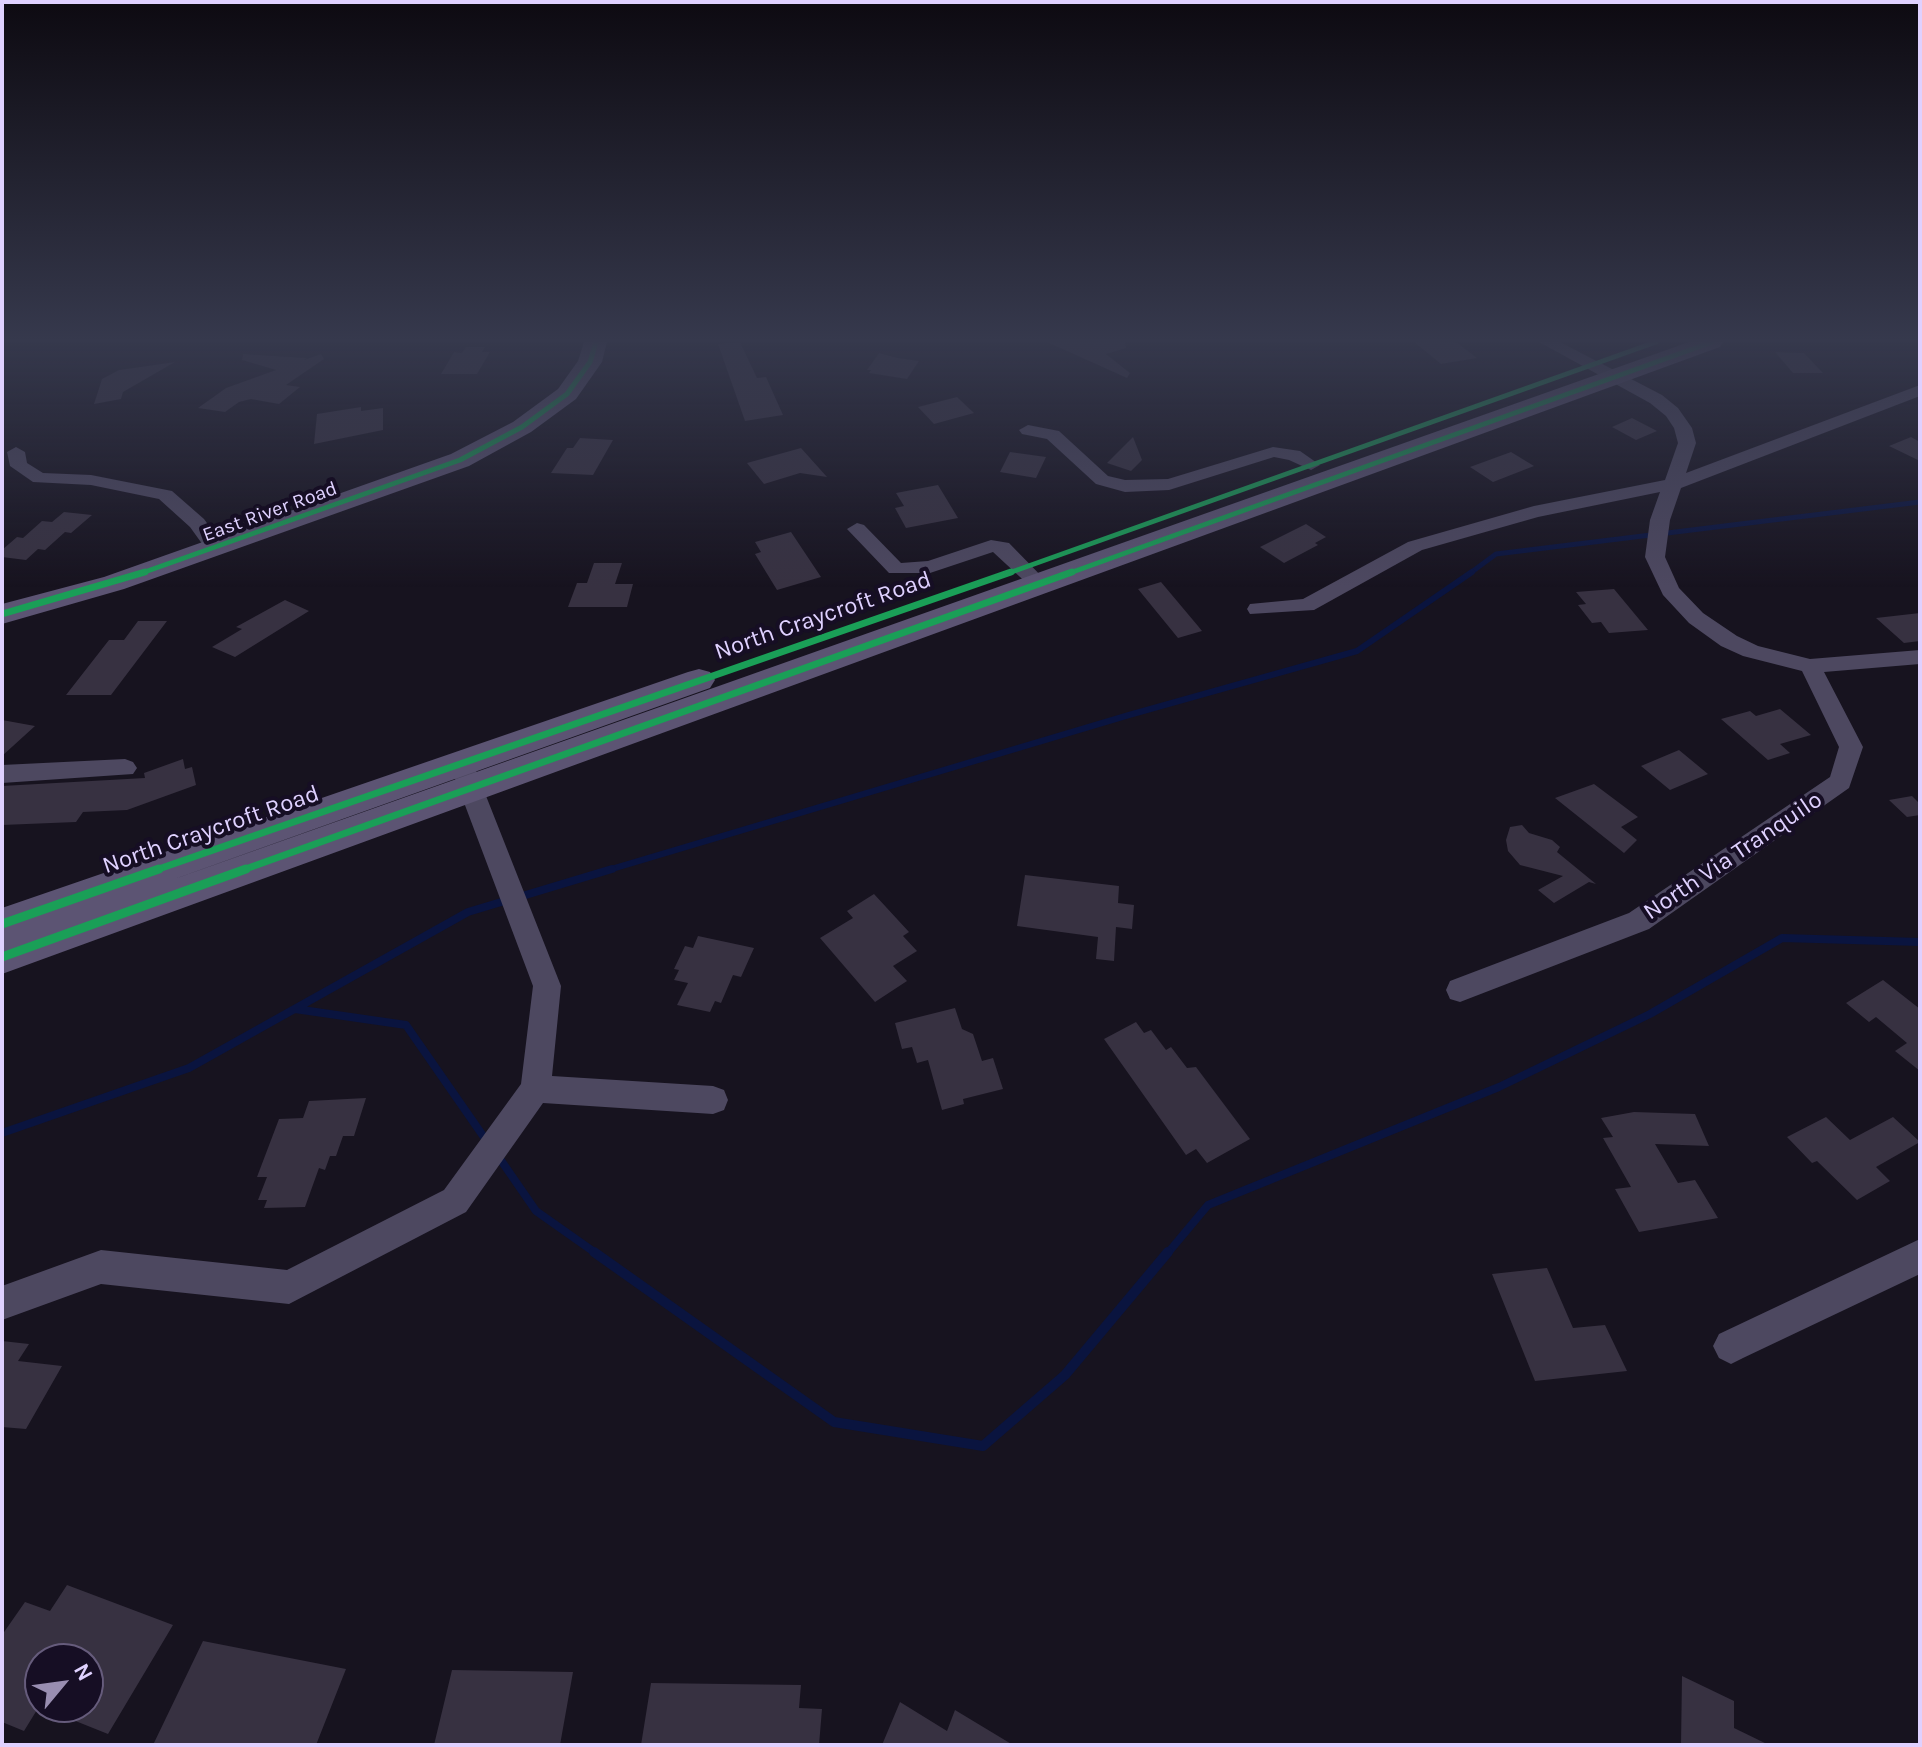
<!DOCTYPE html>
<style>
body{margin:0}
#map{position:relative;width:1922px;height:1747px;overflow:hidden;background:#17131f;font-family:Karla,sans-serif}
canvas{display:block}
.frame{position:absolute;inset:0;border:4px solid #dfd1ff;pointer-events:none}
.north{position:absolute;left:24px;top:1643px;width:80px;height:80px;box-sizing:border-box;background:#160e24;border:2px solid #665c7c;border-radius:50%;rotate:61deg;font-size:22px;font-weight:700;line-height:32px;text-align:center;color:#dfd1ff}
.north::after{content:'';display:block;margin:auto;width:28px;height:36px;background:#998eb1;clip-path:polygon(50% 0,100% 100%,50% 72%,0 100%)}
</style>
<div id="map">
<canvas width="1922" height="1747"></canvas>
<div class="frame"></div>
<div class="north">N</div>
</div>
<script>
const c = document.querySelector('canvas').getContext('2d');
c.lineJoin = 'round';
function poly(rows) {
  const path = new Path2D();
  for (const r of rows) {
    path.moveTo(r[0], r[1]);
    for (let i = 2; i < r.length; i += 2) path.lineTo(r[i], r[i + 1]);
  }
  return path;
}
function stroke(path, color, width, dash) {
  c.strokeStyle = color;
  c.lineWidth = width;
  c.lineCap = dash ? 'butt' : 'round';
  c.setLineDash(dash || []);
  c.stroke(path);
}
function fillPath(path, color) {
  c.fillStyle = color;
  c.fill(path, 'evenodd');
}
function write(font, color, halo, rows, align = 'center') {
  c.font = font + ' Karla,sans-serif';
  c.lineWidth = 8;
  c.setLineDash([]);
  c.textBaseline = 'middle';
  c.strokeStyle = halo;
  c.fillStyle = color;
  for (const [text, x, y, turn = 0] of rows) {
    c.save();
    c.translate(x, y);
    c.rotate((+turn || 0) * Math.PI / 180);
    c.textAlign = isNaN(turn) ? turn : align;
    if (halo) c.strokeText(text, 0, 0);
    c.fillText(text, 0, 0);
    c.restore();
  }
}
stroke(poly([
 [1469,574,1496,554,1920,502]
]), '#0a143f', 5);
stroke(poly([
 [605,871,1129,715,1357,651,1472,572]
]), '#0a143f', 6);
stroke(poly([
 [519,897,612,869],
 [295,1009,406,1025,488,1143],
 [2,1133,189,1068,468,912,508,900],
 [498,1156,536,1211,597,1254],
 [1167,1254,1208,1205,1499,1087,1650,1014,1782,938,1920,942]
]), '#0a143f', 8);
stroke(poly([
 [594,1252,834,1422,983,1446,1065,1375,1168,1252]
]), '#0a143f', 10);
fillPath(poly([
 [740,342,757,378,766,377,783,415,745,421,718,344],
 [1047,342,1125,342,1126,348,1106,354,1130,373,1127,378],
 [1414,342,1456,342,1477,358,1441,364],
 [466,347,485,347,482,352,490,352,477,374,441,374,454,352,462,353],
 [1775,352,1804,353,1823,373,1793,373],
 [879,353,898,358,919,361,907,379,869,373,871,370,867,370],
 [243,354,307,358,304,360,321,354,324,359,286,385,300,387,279,404,251,399,239,402,225,412,198,408,226,388,276,370,242,360],
 [175,362,123,392,121,399,94,404,102,379,119,370],
 [957,397,974,413,934,424,918,407],
 [361,407,361,411,383,408,383,430,314,444,317,414],
 [1632,418,1657,431,1636,440,1612,427],
 [1133,437,1142,460,1131,471,1107,463],
 [1911,437,1920,442,1920,461,1889,446],
 [580,438,613,440,593,475,551,473,567,448,573,448],
 [801,448,827,477,800,473,764,484,747,463],
 [1010,452,1046,457,1036,478,1000,472],
 [1511,452,1534,466,1493,482,1470,467],
 [938,485,958,518,906,528,895,508,904,506,896,493],
 [64,512,92,515,71,533,65,532,45,550,38,549,26,560,2,557,2,550,17,537,23,538,42,521,52,522],
 [1306,524,1326,537,1315,543,1318,545,1284,563,1260,547],
 [791,532,821,577,777,590,755,554,761,552,755,542],
 [594,563,622,563,615,584,633,584,627,607,568,607,577,583,587,583],
 [1161,582,1198,626,1202,631,1178,638,1138,589],
 [1614,589,1648,630,1609,633,1601,622,1592,623,1578,605,1586,604,1576,592],
 [285,600,309,611,235,657,212,647,242,629,236,627],
 [1920,613,1920,641,1904,643,1876,618],
 [138,621,167,621,111,695,66,695,109,640,124,640],
 [1780,709,1811,735,1780,744,1790,753,1768,760,1721,719,1750,711,1756,716],
 [2,720,35,726,2,756],
 [1679,750,1708,774,1670,790,1641,766],
 [183,759,185,769,192,767,196,785,127,810,83,812,76,822,2,825,2,786,145,778,144,773],
 [1594,784,1638,817,1621,827,1637,840,1624,853,1555,798],
 [1912,796,1920,804,1920,815,1907,817,1889,800],
 [1522,825,1529,833,1552,840,1560,847,1557,852,1596,884,1589,882,1554,903,1538,890,1563,876,1520,865,1508,851,1506,840,1510,827],
 [1025,875,1119,886,1118,903,1134,905,1132,929,1116,927,1114,961,1096,959,1098,937,1017,926],
 [874,894,909,932,903,936,917,951,893,966,907,981,875,1002,820,938,853,918,847,911],
 [698,936,754,948,741,977,733,975,721,1003,715,1001,710,1012,677,1005,688,983,674,980,679,970,674,969,685,946,693,948],
 [1883,980,1920,1009,1920,1071,1895,1051,1907,1043,1876,1017,1869,1022,1846,1003],
 [955,1008,962,1029,973,1034,982,1061,993,1058,1003,1089,963,1099,964,1104,942,1110,928,1060,917,1063,912,1047,902,1049,895,1023],
 [1136,1022,1144,1033,1151,1030,1166,1050,1171,1047,1187,1068,1196,1067,1250,1139,1207,1163,1196,1149,1186,1155,1104,1039],
 [366,1098,354,1136,343,1136,336,1156,330,1156,325,1170,319,1168,305,1207,264,1208,267,1200,258,1200,267,1177,257,1177,279,1119,303,1118,309,1101],
 [1634,1112,1695,1114,1709,1146,1655,1144,1678,1183,1695,1180,1718,1218,1639,1232,1615,1189,1631,1187,1603,1138,1613,1137,1601,1118],
 [1826,1117,1850,1140,1893,1117,1920,1142,1876,1167,1890,1181,1857,1200,1817,1161,1812,1163,1787,1137],
 [1547,1268,1573,1328,1605,1325,1627,1371,1535,1381,1492,1274],
 [2,1341,29,1344,18,1361,62,1366,26,1429,2,1427],
 [67,1585,173,1625,108,1734,43,1708,88,1707,88,1659,40,1659,40,1705,24,1731,2,1722,2,1635,25,1602,50,1611],
 [203,1641,346,1669,316,1745,153,1745],
 [452,1670,573,1672,560,1745,434,1745],
 [1682,1676,1734,1701,1734,1728,1769,1745,1681,1745],
 [651,1683,801,1685,799,1708,822,1709,819,1745,641,1745],
 [900,1702,947,1731,955,1710,1013,1745,882,1745]
]), '#373141');
fillPath(poly([
 [1539,342,1560,342,1662,395,1678,408,1692,428,1696,443,1686,473,1920,385,1920,396,1681,488,1670,520,1665,557,1679,588,1703,613,1737,636,1758,646,1810,659,1920,650,1920,664,1824,672,1863,747,1849,788,1649,929,1460,1002,1450,999,1446,990,1450,981,1629,913,1830,777,1839,747,1802,671,1743,656,1721,646,1689,623,1663,595,1645,557,1650,520,1660,492,1538,517,1422,550,1314,610,1250,614,1247,609,1250,604,1303,599,1408,542,1534,506,1665,480,1678,443,1674,428,1666,416,1650,403,1539,342],
 [1028,425,1059,431,1108,476,1125,480,1168,479,1273,447,1300,451,1320,465,1311,470,1289,460,1274,457,1169,490,1125,492,1096,484,1047,439,1022,434,1019,430,1028,425],
 [16,447,25,452,27,463,43,473,91,475,172,491,204,519,225,548,215,554,208,552,190,527,159,499,91,485,33,482,10,466,7,452,16,447],
 [857,523,864,525,901,563,928,561,991,540,1009,543,1050,585,1040,591,1033,589,993,552,930,573,889,573,847,529,857,523],
 [125,759,133,762,137,768,133,774,2,783,2,765,125,759],
 [463,759,471,762,475,768,561,986,552,1076,713,1086,724,1090,728,1100,724,1110,713,1114,543,1103,466,1212,289,1304,101,1284,2,1320,2,1286,101,1250,287,1270,444,1190,521,1084,533,986,451,768,455,762,463,759],
 [1920,1239,1920,1274,1743,1358,1731,1364,1719,1358,1713,1346,1719,1334,1920,1239]
]), '#4d4860');
fillPath(poly([
 [584,342,607,342,602,362,576,399,531,432,469,466,124,589,2,624,2,604,104,577,451,454,513,422,558,389,578,361,584,342],
 [1689,342,1723,342,1720,347,2,974,2,908,688,672,699,669,710,672,715,680,710,688,166,882,1689,342]
]), '#5c5473');
stroke(poly([
 [139,574,460,460,522,427,567,394,590,362,596,342],
 [1006,574,1656,342],
 [1067,574,1712,342]
]), '#1a9f57', 5);
stroke(poly([
 [2,614,145,572],
 [153,871,1011,572],
 [240,871,1072,572]
]), '#1a9f57', 7);
stroke(poly([
 [2,924,159,869],
 [2,957,246,869]
]), '#1a9f57', 9);
const sky = c.createLinearGradient(0, 0, 0, 587);
sky.addColorStop(0, '#0d0a11');
sky.addColorStop(0.58, '#36394d');
sky.addColorStop(1, '#36394d00');
c.fillStyle = sky;
c.fillRect(0, 0, 1922, 587);
write('20px', '#dfd1ff', '#160e24', [
 ["East River Road",270,512,-20]
]);
write('24px', '#dfd1ff', '#160e24', [
 ["North Craycroft Road",823,616,-19],
 ["North Craycroft Road",211,830,-19],
 ["North Via Tranquilo",1733,856,-34]
]);
</script>
